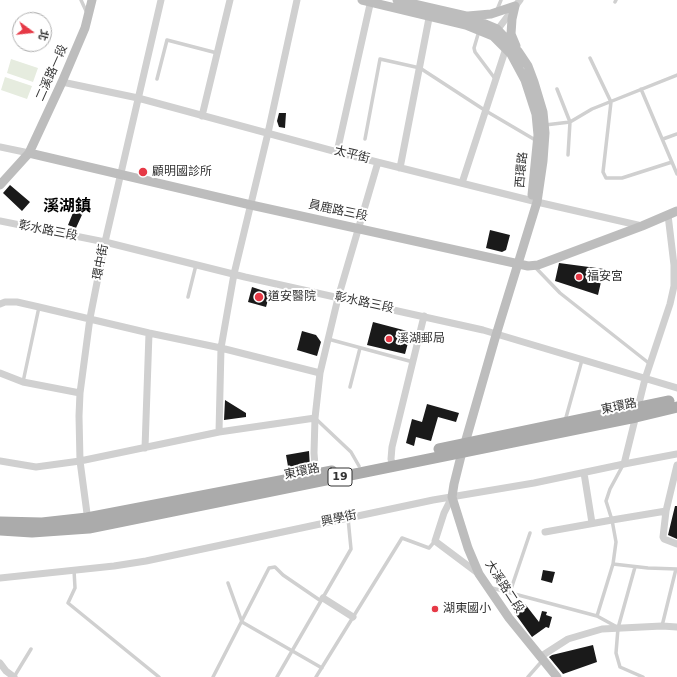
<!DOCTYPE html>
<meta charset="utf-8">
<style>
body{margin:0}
#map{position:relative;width:677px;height:677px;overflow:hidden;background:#fff;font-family:"DejaVu Sans","Noto Sans TC",sans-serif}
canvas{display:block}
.north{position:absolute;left:12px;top:12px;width:40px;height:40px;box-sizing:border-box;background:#fff;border:1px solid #adadad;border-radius:50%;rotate:105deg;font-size:11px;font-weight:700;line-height:16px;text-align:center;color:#333}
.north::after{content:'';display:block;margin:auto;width:14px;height:18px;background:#e63946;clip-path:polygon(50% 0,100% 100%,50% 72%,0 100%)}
</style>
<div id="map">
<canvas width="677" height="677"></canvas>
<div class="north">北</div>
</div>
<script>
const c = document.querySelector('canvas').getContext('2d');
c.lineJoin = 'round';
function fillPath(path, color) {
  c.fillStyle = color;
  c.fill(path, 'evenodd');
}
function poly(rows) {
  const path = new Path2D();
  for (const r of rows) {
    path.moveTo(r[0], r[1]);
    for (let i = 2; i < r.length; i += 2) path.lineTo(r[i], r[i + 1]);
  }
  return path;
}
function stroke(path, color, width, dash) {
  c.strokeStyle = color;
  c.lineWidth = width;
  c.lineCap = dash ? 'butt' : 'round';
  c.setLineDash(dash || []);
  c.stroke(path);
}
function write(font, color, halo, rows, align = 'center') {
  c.font = font + ' "DejaVu Sans","Noto Sans TC",sans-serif';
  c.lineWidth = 4;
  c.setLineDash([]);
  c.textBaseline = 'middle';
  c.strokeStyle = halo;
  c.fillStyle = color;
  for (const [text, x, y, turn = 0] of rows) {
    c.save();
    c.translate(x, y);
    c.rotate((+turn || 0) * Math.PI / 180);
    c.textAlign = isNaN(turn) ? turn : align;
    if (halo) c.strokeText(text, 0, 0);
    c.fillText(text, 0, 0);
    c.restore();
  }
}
fillPath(poly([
 [11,59,38,68,33,82,7,73],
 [5,77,32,86,27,99,1,90]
]), '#e6ecdf');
fillPath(poly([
 [279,113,286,113,285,128,279,127,277,121],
 [10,185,30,202,22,211,3,193],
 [77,203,86,206,76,228,68,225],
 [490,230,510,235,506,250,502,252,486,248],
 [559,263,604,269,598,295,555,281],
 [252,287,270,293,266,307,248,302],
 [373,322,411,332,405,354,367,345],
 [302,331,316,335,321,342,317,356,297,350],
 [225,400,246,413,246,417,224,420],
 [427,404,459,413,456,422,438,417,431,441,416,437,414,446,406,443,412,419,422,422],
 [309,451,310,468,289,472,286,455],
 [675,506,677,506,677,539,668,535],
 [543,570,555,572,552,583,541,580],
 [525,604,539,622,542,611,547,612,546,615,552,617,549,628,546,627,532,637,514,612],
 [593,645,597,662,563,674,549,657,552,655]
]), '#1a1a1a');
stroke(poly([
 [81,0,87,13],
 [615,2,616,0],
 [497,10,501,0],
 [479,31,474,48,475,52,496,80],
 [590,58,611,102,603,172,606,178,622,178,672,162],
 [157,79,167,40,217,53],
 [557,89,570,122,568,155],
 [641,89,677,174],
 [545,125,570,122,592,109,677,75],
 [365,139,380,59,420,68,486,111,537,141],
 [663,139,677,134],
 [534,266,560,293,650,364],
 [188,297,196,265],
 [328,339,413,362],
 [23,382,39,307],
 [350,387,360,348],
 [315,418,351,452,359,466],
 [565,421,582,360],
 [613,564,648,568,677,569],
 [635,567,618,628,616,653,620,667,643,677],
 [74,570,75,588,68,603,159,677],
 [228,583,242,622,322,668],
 [492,588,597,616,617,627],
 [510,592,530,533],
 [597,616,613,564,616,542,612,520,606,501,610,489,623,465],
 [662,626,676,569],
 [14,677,31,649],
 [213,677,269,568,275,567,283,575,321,601],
 [277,677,351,549,348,518],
 [316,677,402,538,429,548,435,541],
 [528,677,542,661]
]), '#d0d0d0', 3.5);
stroke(poly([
 [495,33,520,0],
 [62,82,138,98,337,152,537,202,642,226],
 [202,116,230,0],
 [0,147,29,153],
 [337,152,371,0],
 [400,168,430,13],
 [462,183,507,45],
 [0,221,105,242,245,277,483,330,677,388],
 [0,304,5,302,17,302,39,307,149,333,221,348,320,373],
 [0,373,23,382,80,393],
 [219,432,221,348,234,274,268,133,297,0],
 [145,448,149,333],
 [0,461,36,467,80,461,219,432,315,418],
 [624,464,645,379,670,304,674,286,674,265,668,215],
 [677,465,666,511,663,537,664,539,677,544],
 [393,467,391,459,392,447,424,316],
 [584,473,592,523],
 [316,477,314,453,315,418,320,373,338,298,378,162],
 [452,497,444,513,435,541,479,574],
 [88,521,80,461,79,416,80,393,90,318,105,242,161,0],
 [545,532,612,520,666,511],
 [0,578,114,566,146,561,433,500,534,483,624,464,677,454],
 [323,598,353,617],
 [540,657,568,639,602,629,662,626,677,627],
 [0,663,6,671,14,677]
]), '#d0d0d0', 7);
stroke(poly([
 [362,0,466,25,493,36,511,54,525,80,536,114,538,135,532,195],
 [397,0,466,16,497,29,518,51,528,66,534,82,543,112,545,133,543,161,537,202,496,335,465,443,462,452,454,484,452,497,468,548,479,574,509,618,557,677],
 [515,6,512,19,511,34,516,46],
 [468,16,491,14,515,6],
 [29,153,251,205,528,266,538,265,642,226,677,211],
 [0,185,29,153,62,82,85,28,92,0]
]), '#bdbdbd', 9);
stroke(poly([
 [439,449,669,401],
 [0,522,42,523,87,518,332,471],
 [0,530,32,532,89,528,636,417,677,407]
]), '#ababab', 11);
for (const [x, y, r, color] of [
 [143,172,5,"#e63946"],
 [579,277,4,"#e63946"],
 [259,297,5,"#e63946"],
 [389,339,4,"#e63946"],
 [435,609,4,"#e63946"]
]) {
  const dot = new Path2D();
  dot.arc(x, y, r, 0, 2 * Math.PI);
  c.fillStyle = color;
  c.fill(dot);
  stroke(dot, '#fff', 1.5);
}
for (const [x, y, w] of [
 [340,477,24]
]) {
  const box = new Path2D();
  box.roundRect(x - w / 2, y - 9, w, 18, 3);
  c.fillStyle = '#fff';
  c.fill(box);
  stroke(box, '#333', 1);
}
write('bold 11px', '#333', null, [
 ["19",340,477]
]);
write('12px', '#333', '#fff', [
 ["二溪路一段",52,73,-66],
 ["太平街",352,155,14],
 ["西環路",522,170,-85],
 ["員鹿路三段",338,211,12],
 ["彰水路三段",48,231,11],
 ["環中街",101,262,-79],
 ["彰水路三段",364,303,12],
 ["東環路",619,407,-12],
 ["東環路",302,472,-12],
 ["興學街",339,519,-12],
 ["大溪路二段",504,587,57]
]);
write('12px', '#333', '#fff', [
 ["顧明國診所",152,172],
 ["福安宮",587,277],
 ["道安醫院",268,297],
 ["溪湖郵局",397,339],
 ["湖東國小",443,609]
], 'left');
write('bold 16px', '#000', '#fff', [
 ["溪湖鎮",67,207]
]);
</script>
